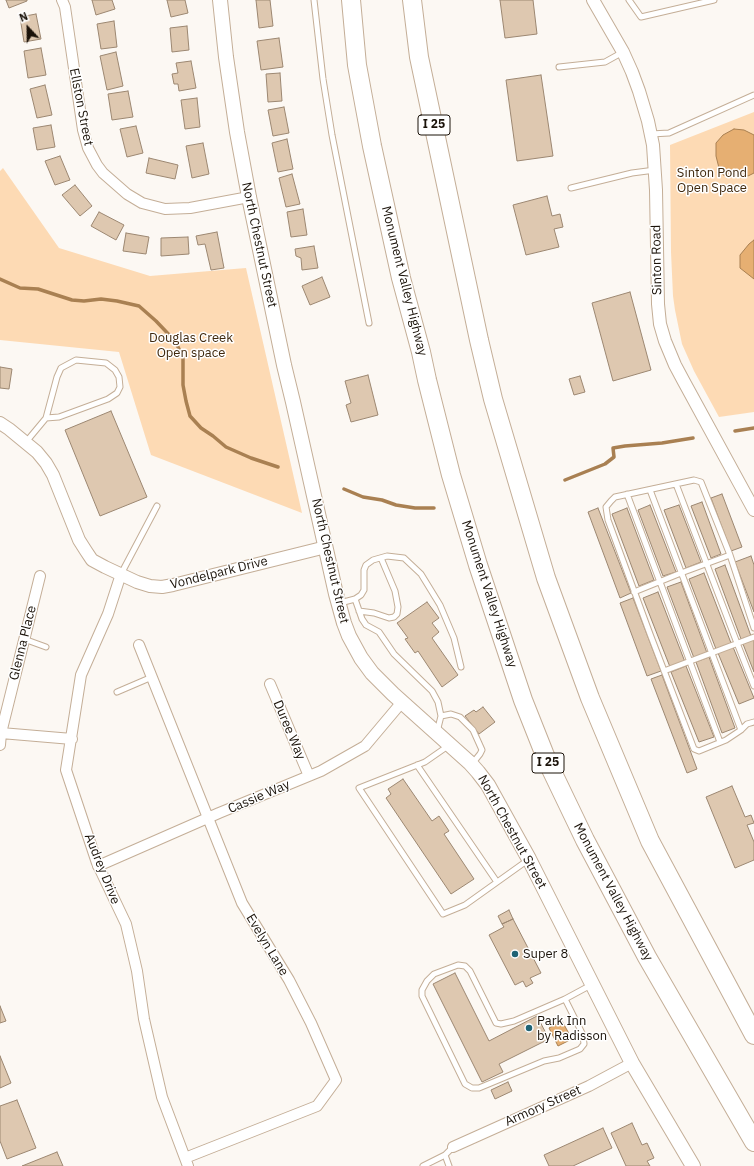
<!DOCTYPE html>
<style>
body{margin:0}
#map{position:relative;width:754px;height:1166px;overflow:hidden;background:#fcf8f3;font-family:"IBM Plex Sans",sans-serif}
canvas{display:block}
.north{position:absolute;left:8px;top:8px;width:40px;height:40px;-webkit-text-stroke:3px #fff;paint-order:stroke;rotate:338deg;font-size:11px;font-weight:700;line-height:16px;text-align:center;color:#1a1209}
.north::after{content:'';display:block;margin:auto;width:14px;height:18px;background:#1a1209;clip-path:polygon(50% 0,100% 100%,50% 72%,0 100%)}
</style>
<div id="map">
<canvas width="754" height="1166"></canvas>
<div class="north">N</div>
</div>
<script>
const c = document.querySelector('canvas').getContext('2d');
c.lineJoin = 'round';
function fillPath(path, color) {
  c.fillStyle = color;
  c.fill(path, 'evenodd');
}
function poly(rows) {
  const path = new Path2D();
  for (const r of rows) {
    path.moveTo(r[0], r[1]);
    for (let i = 2; i < r.length; i += 2) path.lineTo(r[i], r[i + 1]);
  }
  return path;
}
function stroke(path, color, width, dash) {
  c.strokeStyle = color;
  c.lineWidth = width;
  c.lineCap = dash ? 'butt' : 'round';
  c.setLineDash(dash || []);
  c.stroke(path);
}
function write(font, color, halo, rows, align = 'center') {
  c.font = font + ' "IBM Plex Sans",sans-serif';
  c.lineWidth = 3;
  c.setLineDash([]);
  c.textBaseline = 'middle';
  c.strokeStyle = halo;
  c.fillStyle = color;
  for (const [text, x, y, turn = 0] of rows) {
    c.save();
    c.translate(x, y);
    c.rotate((+turn || 0) * Math.PI / 180);
    c.textAlign = isNaN(turn) ? turn : align;
    if (halo) c.strokeText(text, 0, 0);
    c.fillText(text, 0, 0);
    c.restore();
  }
}
fillPath(poly([
 [754,112,754,412,719,417,694,371,682,344,675,310,673,296,671,252,670,145],
 [3,168,59,248,150,276,246,268,302,513,151,455,119,352,0,340,0,171]
]), '#fddab4');
const water = poly([
 [734,129,744,130,754,135,754,173,748,176,723,175,719,168,716,156,716,143,723,135,734,129],
 [754,240,754,279,740,268,740,255,749,244,754,240],
 [562,1021,572,1039,558,1046,549,1028,562,1021]
]);
fillPath(water, '#e6af72');
stroke(water, '#a98052', 1);
stroke(poly([
 [0,279,20,288,38,289,72,300,84,301,101,299,117,301,139,306,156,321,175,341,183,357,183,385,186,401,190,416,201,428,213,436,226,447,251,458,278,467],
 [735,431,754,428],
 [565,480,605,464,614,457,613,448,625,446,662,443,693,438],
 [344,489,363,497,382,500,396,505,415,508,434,508]
]), '#a98052', 3.5);
const building = poly([
 [6,0,27,0,27,1,9,8,6,0],
 [92,0,112,0,115,9,96,15,92,0],
 [167,0,185,0,188,13,171,17,167,0],
 [256,0,270,0,273,26,259,28,256,0],
 [500,0,533,0,537,34,505,38,500,0],
 [36,14,41,39,24,42,20,17,36,14],
 [114,21,117,47,101,49,97,24,114,21],
 [187,26,189,50,172,52,170,28,187,26],
 [279,38,283,67,261,70,257,41,279,38],
 [41,48,46,75,28,78,24,51,41,48],
 [116,52,123,86,107,90,100,56,116,52],
 [191,61,196,88,179,91,178,84,174,84,172,74,178,73,176,63,191,61],
 [280,73,282,101,268,102,266,74,280,73],
 [541,75,553,156,517,161,506,80,541,75],
 [45,85,52,115,37,118,30,89,45,85],
 [128,91,133,117,112,120,108,94,128,91],
 [197,98,200,127,185,129,181,100,197,98],
 [284,107,289,133,273,136,268,110,284,107],
 [51,125,55,147,37,150,33,128,51,125],
 [136,126,143,153,127,157,120,129,136,126],
 [287,139,293,169,278,172,272,143,287,139],
 [203,143,209,174,192,178,186,146,203,143],
 [60,156,70,180,55,185,45,161,60,156],
 [149,158,178,165,175,179,146,173,149,158],
 [292,174,300,204,286,207,279,178,292,174],
 [75,185,92,206,80,216,62,195,75,185],
 [547,196,552,216,560,214,563,227,554,229,559,247,526,255,513,205,547,196],
 [303,209,307,235,291,237,287,212,303,209],
 [99,212,124,225,116,240,91,226,99,212],
 [217,232,224,268,211,270,205,244,198,245,196,236,217,232],
 [126,233,149,237,146,254,123,251,126,233],
 [188,237,189,254,161,256,161,238,188,237],
 [314,246,318,268,302,270,301,258,296,256,295,249,314,246],
 [322,277,330,297,310,305,302,286,322,277],
 [630,292,651,370,613,381,592,303,630,292],
 [0,367,12,369,9,389,0,388,0,367],
 [368,375,378,415,351,422,346,405,351,403,345,381,368,375],
 [580,376,585,392,574,395,569,379,580,376],
 [111,411,147,497,100,516,65,430,111,411],
 [722,494,742,547,731,551,711,498,722,494],
 [702,502,721,554,711,558,691,506,702,502],
 [650,505,676,572,663,576,638,510,650,505],
 [679,505,701,562,686,568,664,510,679,505],
 [598,508,631,593,620,598,588,512,598,508],
 [627,508,654,580,639,586,612,514,627,508],
 [751,556,754,565,754,612,735,562,751,556],
 [725,565,751,636,741,639,715,569,725,565],
 [704,573,731,643,716,649,689,579,704,573],
 [681,582,707,653,694,658,667,587,681,582],
 [658,592,685,662,670,667,643,598,658,592],
 [633,598,661,671,647,676,620,603,633,598],
 [427,602,439,618,432,623,439,632,432,638,458,675,442,687,418,651,415,653,405,639,408,638,397,623,427,602],
 [754,639,754,672,743,644,754,639],
 [733,647,754,698,739,704,718,653,733,647],
 [709,657,735,728,722,733,696,662,709,657],
 [686,666,714,737,699,742,671,672,686,666],
 [662,675,697,769,687,773,651,679,662,675],
 [483,707,495,722,479,734,465,716,474,710,476,712,483,707],
 [403,779,432,821,439,816,449,831,444,834,474,879,451,894,386,798,391,794,388,789,403,779],
 [732,786,745,817,751,815,754,823,747,825,754,842,754,860,735,868,706,797,732,786],
 [509,910,513,919,502,924,498,916,509,910],
 [513,919,541,973,530,978,533,983,526,987,523,981,515,985,489,935,504,927,502,924,513,919],
 [455,973,489,1041,537,1016,549,1039,499,1064,503,1072,482,1082,433,984,455,973],
 [0,1006,6,1021,0,1023,0,1006],
 [0,1056,11,1083,0,1088,0,1056],
 [508,1082,512,1091,495,1099,491,1090,508,1082],
 [17,1100,36,1148,7,1159,0,1141,0,1106,17,1100],
 [632,1123,642,1145,647,1143,654,1158,647,1161,650,1166,626,1166,611,1133,632,1123],
 [603,1128,612,1148,573,1166,549,1166,544,1155,603,1128],
 [57,1152,63,1166,22,1166,57,1152]
]);
fillPath(building, '#dec8b0');
stroke(building, '#9c8771', 1);
const service = poly([
 [314,0,323,79,332,135,369,323],
 [629,0,641,17,714,0],
 [559,67,605,62,623,52],
 [651,134,669,133,754,95],
 [571,188,632,173,655,170],
 [26,442,46,418,57,377,61,368,76,360,106,363,115,370,119,377,120,387,117,393,108,399,59,417,46,418],
 [676,484,737,643,754,686],
 [650,490,741,730],
 [627,494,720,742],
 [121,574,157,506],
 [634,592,681,573,730,555],
 [355,599,361,595,364,590,364,570,366,565,373,560,387,556,404,558,421,574,440,605,454,638,461,667],
 [340,603,355,599,362,619,366,625,379,632,394,654,432,691,438,702,441,716,437,732],
 [359,611,374,613,389,618,394,617,397,614,398,607,395,591,381,558],
 [754,628,730,555,701,482,694,480,615,497,611,501,606,507,608,520,650,634,694,749,699,751,726,740,741,730,747,724,754,722],
 [24,639,46,647],
 [664,671,754,637],
 [117,692,152,677],
 [441,716,451,714,460,717,473,730,482,750,480,754,472,764],
 [448,746,425,762,359,788,443,914,465,905,528,860],
 [417,765,497,882],
 [565,999,514,1021,501,1024,496,1023,470,971,465,966,458,965,434,974,427,981,422,990,422,996,465,1084,472,1088,479,1088,544,1061,559,1058,580,1049,584,1044,583,1035,565,999,591,985],
 [423,1166,445,1155],
 [449,1166,445,1155,453,1147]
]);
const minor = poly([
 [62,0,65,7,83,130,88,148,97,165,103,173,127,194,142,203,165,209,190,208,249,197],
 [121,574,108,614,81,675,66,770,97,863,126,924,137,971,144,1019,162,1097,188,1166],
 [139,645,242,903,289,980,311,1023,336,1080,317,1106,185,1158],
 [270,684,309,776],
 [1,733,72,739],
 [0,745,1,733,40,576],
 [98,866,219,813,321,771,365,746,402,702],
 [453,1147,589,1086,632,1063]
]);
const tertiary = poly([
 [593,0,623,52,632,72,639,91,648,121,653,145,656,190,658,304,660,324,665,341,675,365,683,380,754,510],
 [0,423,9,429,37,452,46,463,53,475,79,540,86,551,92,560,105,567,137,582,150,586,162,587,173,585,326,547]
]);
const secondary = poly([
 [220,0,226,57,237,132,249,197,284,365,293,402,336,594,344,623,349,636,361,658,372,673,393,694,470,763,478,772,488,785,529,859,632,1063,693,1166]
]);
const motorway = poly([
 [351,0,357,65,372,146,401,278,421,352,427,380,451,475,478,565,523,700,548,763,585,840,647,957,754,1142],
 [412,0,419,57,479,340,493,399,546,578,590,698,650,841,754,1035]
]);
stroke(service, '#c4ae97', 7);
stroke(minor, '#c4ae97', 12);
stroke(tertiary, '#c4ae97', 14);
stroke(secondary, '#c4ae97', 16);
stroke(motorway, '#c4ae97', 20);
stroke(service, '#fff', 5);
stroke(minor, '#fff', 10);
stroke(tertiary, '#fff', 12);
stroke(secondary, '#fff', 14);
stroke(motorway, '#fff', 18);
for (const [x, y, r, color] of [
 [515,954,4,"#1f6375"],
 [529,1028,4,"#1f6375"]
]) {
  const dot = new Path2D();
  dot.arc(x, y, r, 0, 2 * Math.PI);
  c.fillStyle = color;
  c.fill(dot);
  stroke(dot, '#fff', 1.5);
}
for (const [x, y, w] of [
 [434,125,32],
 [548,763,32]
]) {
  const box = new Path2D();
  box.roundRect(x - w / 2, y - 10, w, 20, 3);
  c.fillStyle = '#fff';
  c.fill(box);
  stroke(box, '#1a1209', 1);
}
write('bold 12px', '#1a1209', null, [
 ["I 25",434,125],
 ["I 25",548,763]
]);
write('13px', '#1a1209', '#fff', [
 ["Ellston Street",81,107,79],
 ["North Chestnut Street",259,245,78],
 ["Sinton Road",657,260,-91],
 ["Monument Valley Highway",404,281,76],
 ["North Chestnut Street",330,561,77],
 ["Vondelpark Drive",219,573,-14],
 ["Monument Valley Highway",489,594,72],
 ["Glenna Place",23,643,-76],
 ["Duree Way",289,730,67],
 ["Cassie Way",259,797,-23],
 ["North Chestnut Street",512,832,61],
 ["Audrey Drive",102,869,68],
 ["Monument Valley Highway",613,892,62],
 ["Evelyn Lane",267,945,59],
 ["Armory Street",543,1106,-24]
]);
write('13px', '#3f280d', '#fff', [
 ["Sinton Pond",712,173],
 ["Open Space",712,188],
 ["Douglas Creek",191,338],
 ["Open space",191,353]
]);
write('13px', '#1a1209', '#fff', [
 ["Super 8",523,954],
 ["Park Inn",537,1021],
 ["by Radisson",537,1036]
], 'left');
</script>
